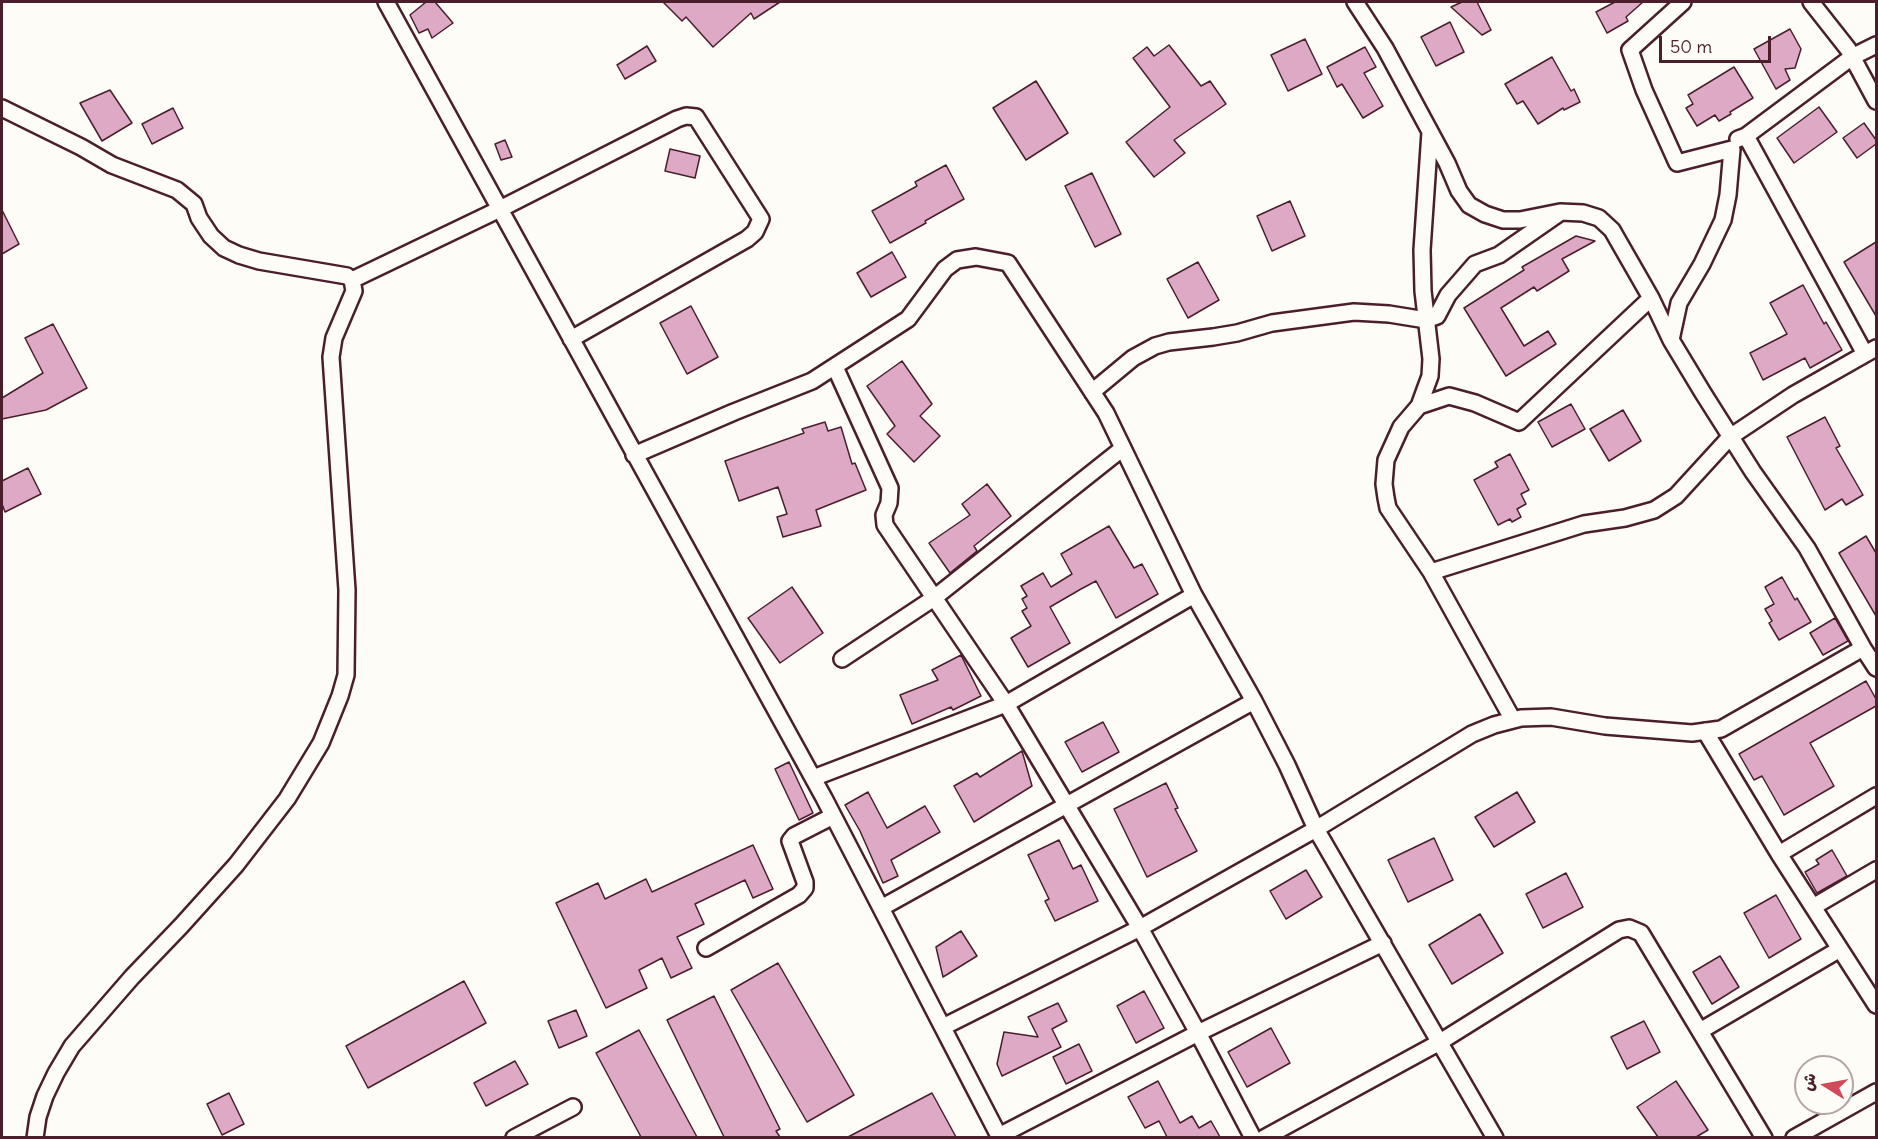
<!DOCTYPE html>
<meta charset="utf-8">
<style>
body{margin:0}
#map{position:relative;width:1878px;height:1139px;overflow:hidden;background:#fdfcf7;font-family:Delius,"Playpen Sans Arabic",sans-serif}
canvas{display:block}
.frame{position:absolute;inset:0;border:3px solid #4a1f2b;pointer-events:none}
.north{position:absolute;left:1794px;top:1055px;width:60px;height:60px;box-sizing:border-box;background:#fdfcf7;border:2px solid #b5a4a5;border-radius:50%;rotate:281deg;font-size:16px;font-weight:700;line-height:24px;text-align:center;color:#4a1f2b}
.north::after{content:'';display:block;margin:auto;width:21px;height:27px;background:#d1495b;clip-path:polygon(50% 0,100% 100%,50% 72%,0 100%)}
.scale{position:absolute;left:1659px;top:36px;width:112px;height:27px;box-sizing:border-box;border:3px solid #4a1f2b;border-top:0;padding-left:8px;font-size:18px;line-height:21px;white-space:nowrap;color:#4a1f2b;-webkit-text-stroke:4px #fdfcf7;paint-order:stroke}
</style>
<div id="map">
<canvas width="1878" height="1139"></canvas>
<div class="frame"></div>
<div class="north">ش</div>
<div class="scale">50 m</div>
</div>
<script>
const c = document.querySelector('canvas').getContext('2d');
c.lineJoin = 'round';
function fillPath(path, color) {
  c.fillStyle = color;
  c.fill(path, 'evenodd');
}
function poly(rows) {
  const path = new Path2D();
  for (const r of rows) {
    path.moveTo(r[0], r[1]);
    for (let i = 2; i < r.length; i += 2) path.lineTo(r[i], r[i + 1]);
  }
  return path;
}
function stroke(path, color, width, dash) {
  c.strokeStyle = color;
  c.lineWidth = width;
  c.lineCap = dash ? 'butt' : 'round';
  c.setLineDash(dash || []);
  c.stroke(path);
}
const building = poly([
 [426,2,435,2,453,23,432,38,428,29,419,33,410,15,426,2],
 [663,2,780,2,754,19,751,13,713,47,686,17,682,21,663,2],
 [1462,2,1477,2,1491,30,1482,35,1451,7,1462,2],
 [1615,2,1643,2,1626,17,1628,21,1607,33,1596,12,1615,2],
 [1450,22,1464,52,1436,66,1421,37,1450,22],
 [1790,29,1801,49,1795,68,1785,69,1790,80,1776,89,1754,49,1790,29],
 [1305,39,1322,74,1288,91,1271,55,1305,39],
 [1169,45,1201,86,1210,81,1226,104,1174,140,1185,153,1154,177,1126,142,1170,107,1133,58,1147,47,1154,56,1169,45],
 [647,46,656,61,625,79,617,65,647,46],
 [1365,47,1376,67,1364,73,1383,106,1363,118,1342,84,1337,87,1327,67,1365,47],
 [1552,57,1571,91,1574,89,1580,102,1564,110,1563,108,1538,124,1523,101,1517,104,1505,84,1552,57],
 [1734,67,1753,98,1730,112,1731,114,1719,121,1715,115,1697,126,1686,108,1693,104,1688,95,1734,67],
 [1036,81,1068,133,1026,160,993,108,1036,81],
 [110,90,132,123,102,141,80,103,110,90],
 [1819,107,1837,132,1794,163,1777,138,1819,107],
 [173,108,183,128,152,144,142,124,173,108],
 [1864,123,1876,140,1876,144,1857,158,1843,138,1864,123],
 [505,140,512,157,501,160,495,144,505,140],
 [670,149,700,156,695,178,665,171,670,149],
 [946,165,964,199,925,221,926,223,890,243,872,211,917,186,915,182,946,165],
 [1092,173,1121,234,1095,247,1065,186,1092,173],
 [1290,201,1305,236,1272,251,1257,216,1290,201],
 [2,210,19,244,2,254,2,210],
 [1576,236,1595,241,1562,259,1569,271,1537,291,1534,287,1501,308,1524,346,1548,331,1556,344,1506,376,1464,308,1524,270,1522,267,1576,236],
 [1876,242,1876,316,1844,262,1876,242],
 [892,252,906,277,871,297,857,273,892,252],
 [1198,262,1219,300,1188,318,1167,279,1198,262],
 [1803,285,1824,324,1826,322,1842,350,1810,368,1805,358,1763,380,1750,353,1787,334,1770,303,1803,285],
 [691,306,718,357,687,374,660,323,691,306],
 [53,324,87,388,46,410,2,419,2,398,43,373,25,338,53,324],
 [902,361,932,404,920,416,940,436,914,462,887,434,895,426,867,386,902,361],
 [1571,404,1585,429,1552,447,1538,422,1571,404],
 [1623,410,1641,441,1609,461,1590,429,1623,410],
 [1825,417,1840,446,1836,448,1863,495,1846,505,1842,499,1825,510,1787,437,1825,417],
 [825,422,828,431,841,427,852,464,855,463,866,490,816,510,821,526,783,537,777,517,787,514,778,487,739,501,725,461,804,433,802,429,825,422],
 [1510,454,1529,490,1521,494,1526,504,1517,509,1521,517,1512,522,1510,519,1498,525,1474,480,1498,467,1495,462,1510,454],
 [28,468,41,494,5,512,2,504,2,481,28,468],
 [987,484,1011,516,974,546,977,551,950,573,929,543,970,515,962,504,987,484],
 [1109,526,1134,568,1142,564,1158,594,1116,618,1096,581,1081,589,1050,607,1070,643,1028,667,1011,638,1031,626,1022,611,1027,608,1022,599,1027,596,1021,586,1043,573,1051,587,1072,574,1061,554,1109,526],
 [1866,536,1876,553,1876,616,1839,553,1866,536],
 [1782,577,1795,600,1797,598,1811,622,1779,640,1769,623,1772,621,1765,609,1774,604,1765,587,1782,577],
 [792,587,823,633,780,663,748,618,792,587],
 [1835,618,1848,641,1823,655,1810,633,1835,618],
 [961,655,981,696,953,710,951,707,912,724,900,695,938,680,932,670,961,655],
 [1866,681,1876,699,1876,706,1810,743,1834,786,1784,815,1762,776,1754,780,1739,754,1866,681],
 [1103,722,1119,752,1082,772,1065,742,1103,722],
 [1022,751,1032,786,974,822,954,786,977,773,980,777,1022,751],
 [789,762,813,813,799,820,775,769,789,762],
 [1166,783,1178,808,1175,809,1197,851,1147,877,1114,809,1166,783],
 [868,792,887,828,925,806,940,832,891,860,898,876,883,883,860,831,845,805,868,792],
 [1517,792,1535,822,1494,847,1475,817,1517,792],
 [1434,838,1453,880,1408,902,1388,860,1434,838],
 [1059,840,1073,869,1081,865,1098,901,1055,921,1045,901,1049,899,1028,855,1059,840],
 [753,845,773,889,753,898,745,880,695,904,704,924,677,937,692,968,671,978,662,958,639,970,647,988,606,1008,556,903,598,883,605,899,646,879,652,892,753,845],
 [1832,850,1847,876,1817,893,1805,872,1819,864,1816,860,1832,850],
 [1306,870,1322,897,1286,919,1270,891,1306,870],
 [1566,873,1583,907,1543,928,1526,894,1566,873],
 [1776,895,1801,939,1769,958,1744,913,1776,895],
 [1480,914,1503,953,1452,984,1429,945,1480,914],
 [961,931,977,956,943,977,936,947,961,931],
 [1720,956,1739,987,1712,1004,1693,972,1720,956],
 [778,963,854,1095,807,1122,731,990,778,963],
 [464,981,486,1023,368,1088,346,1046,464,981],
 [1144,991,1164,1028,1136,1043,1117,1006,1144,991],
 [714,996,780,1129,776,1131,780,1137,724,1137,667,1020,714,996],
 [1058,1003,1067,1021,1052,1029,1061,1047,1002,1076,997,1064,1004,1032,1038,1037,1028,1017,1058,1003],
 [576,1010,587,1036,559,1048,548,1021,576,1010],
 [1644,1021,1660,1052,1627,1069,1611,1037,1644,1021],
 [1271,1028,1290,1063,1247,1087,1228,1052,1271,1028],
 [639,1030,697,1137,641,1137,596,1053,639,1030],
 [1079,1044,1092,1071,1066,1084,1053,1057,1079,1044],
 [515,1061,528,1084,486,1106,474,1083,515,1061],
 [1158,1081,1180,1123,1192,1116,1199,1128,1211,1121,1220,1137,1167,1137,1159,1121,1145,1128,1128,1097,1158,1081],
 [1676,1081,1708,1130,1696,1137,1658,1137,1637,1107,1676,1081],
 [229,1093,244,1124,222,1135,207,1104,229,1093],
 [932,1093,956,1137,848,1137,932,1093]
]);
fillPath(building, '#dea9c4');
stroke(building, '#4a1f2b', 1.5);
const minor = poly([
 [386,2,824,798,1000,1138],
 [1355,2,1385,48,1447,163,1459,191,1469,205,1485,214,1503,220,1520,220,1560,212,1583,213,1599,218,1612,230,1651,298,1519,422,1475,403,1449,396,1419,406],
 [1811,2,1848,49,1876,101],
 [2,108,81,147,112,165,177,190,194,204,199,218,211,236,224,248,239,255,259,261,347,276,352,280,354,291,334,338,331,357,347,590,346,675,340,696,321,743,287,799,236,865,181,926,132,977,72,1046,56,1073,45,1096,38,1117,35,1138],
 [1430,132,1422,250,1423,291,1431,359,1430,376,1419,406,1401,427,1386,460,1384,484,1386,498,1388,508,1431,572,1513,720],
 [1746,136,1865,354],
 [1738,139,1746,136,1852,57,1876,45],
 [352,280,500,209,677,119,686,116,696,117,761,219,755,232,747,239,571,339],
 [1651,298,1671,340,1703,393,1753,472,1807,548,1863,648,1876,668],
 [1671,340,1679,303,1702,264,1723,220,1728,195,1732,149,1677,163,1644,90,1630,50,1683,2],
 [835,367,890,488,889,503,884,515,885,525,1006,704,1140,928,1198,1033,1253,1138],
 [1092,392,1133,358,1155,346,1169,342,1213,337,1237,333,1272,323,1354,312,1389,314,1426,320,1437,316,1448,295,1475,264,1499,255,1558,214],
 [634,455,734,412,812,381,908,319,945,269,957,260,976,257,1008,263,1106,413,1194,595,1254,701,1287,765,1316,829,1495,1138],
 [1431,572,1584,524,1625,518,1654,510,1676,496,1730,437,1793,395,1876,348],
 [842,659,934,598,1123,448],
 [1705,731,1779,854],
 [813,778,1006,704,1194,595],
 [1876,796,1779,854,1876,1005],
 [1813,907,1876,870],
 [881,908,1254,701],
 [706,948,799,895,805,888,805,882,790,841,794,836,833,816],
 [943,1027,1140,928,1316,829,1472,734,1494,725,1521,718,1551,717,1605,726,1692,733,1721,729,1863,648],
 [1700,1031,1840,949],
 [999,1136,1198,1033,1383,943],
 [514,1138,573,1107],
 [1264,1138,1440,1042,1619,930,1629,928,1641,933,1764,1138],
 [1794,1138,1876,1092]
]);
stroke(minor, '#4a1f2b', 20);
stroke(minor, '#fdfcf7', 15);
</script>
